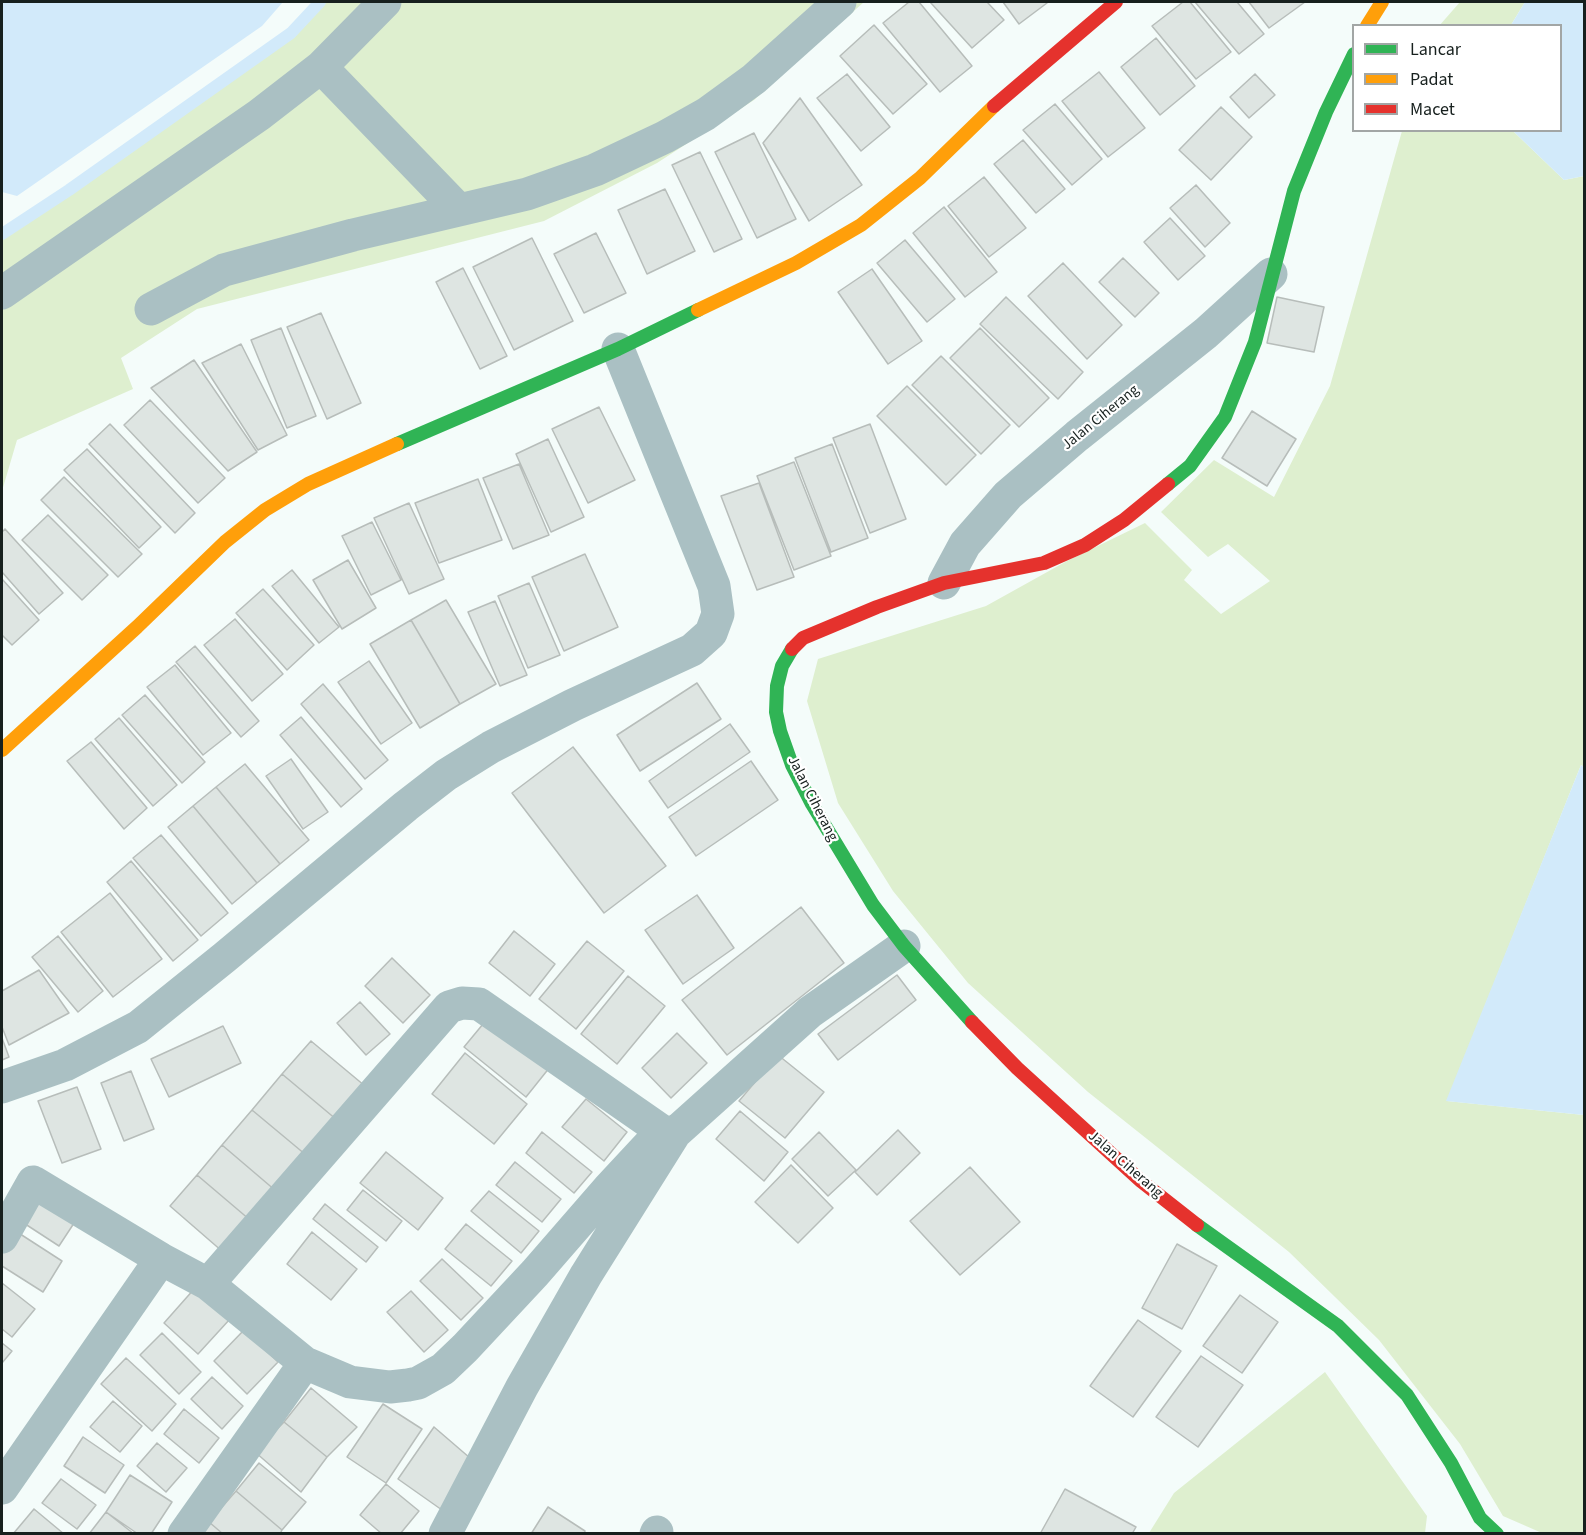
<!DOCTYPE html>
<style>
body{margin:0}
#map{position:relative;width:1586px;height:1535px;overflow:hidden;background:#f4fcfa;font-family:"Source Sans 3",sans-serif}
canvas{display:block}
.frame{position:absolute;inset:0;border:3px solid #17201e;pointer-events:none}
.legend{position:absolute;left:1352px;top:24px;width:210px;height:108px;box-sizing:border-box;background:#fff;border:2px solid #a2a6a5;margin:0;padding:8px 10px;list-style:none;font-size:18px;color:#17201e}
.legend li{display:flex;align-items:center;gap:12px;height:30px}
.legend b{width:30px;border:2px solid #a2a6a5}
</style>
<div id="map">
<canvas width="1586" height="1535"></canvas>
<div class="frame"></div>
<ul class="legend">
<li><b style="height:8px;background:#30b455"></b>Lancar</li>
<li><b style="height:8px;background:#ff9f0a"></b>Padat</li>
<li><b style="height:8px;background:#e5322d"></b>Macet</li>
</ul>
</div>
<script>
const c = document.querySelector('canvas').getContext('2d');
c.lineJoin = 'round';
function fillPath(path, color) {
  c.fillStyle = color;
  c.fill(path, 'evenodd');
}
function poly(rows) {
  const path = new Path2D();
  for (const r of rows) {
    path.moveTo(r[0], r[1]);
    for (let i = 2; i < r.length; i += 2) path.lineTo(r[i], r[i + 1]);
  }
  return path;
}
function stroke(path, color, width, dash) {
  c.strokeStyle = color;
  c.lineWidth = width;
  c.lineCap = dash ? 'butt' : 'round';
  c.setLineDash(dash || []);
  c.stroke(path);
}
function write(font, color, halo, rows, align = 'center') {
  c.font = font + ' "Source Sans 3",sans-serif';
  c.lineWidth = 4.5;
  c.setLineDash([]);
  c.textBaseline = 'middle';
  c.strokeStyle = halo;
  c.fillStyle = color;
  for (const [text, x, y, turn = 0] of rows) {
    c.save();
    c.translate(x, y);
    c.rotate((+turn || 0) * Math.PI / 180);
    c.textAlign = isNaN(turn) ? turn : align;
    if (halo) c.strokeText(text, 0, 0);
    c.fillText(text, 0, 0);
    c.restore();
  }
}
fillPath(poly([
 [320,2,864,2,754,100,657,163,544,221,197,309,121,358,133,389,17,440,2,491,2,234,69,190,291,33],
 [1460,2,1525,2,1511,25,1439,26],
 [1402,131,1513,131,1564,180,1584,176,1584,767,1581,765,1447,1101,1584,1115,1584,1533,1542,1533,1503,1516,1460,1444,1379,1340,1289,1252,1088,1092,968,983,893,891,838,803,807,701,818,659,986,606,1067,561,1145,523,1192,570,1184,580,1221,614,1270,581,1228,544,1208,557,1161,512,1214,460,1274,497,1330,386],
 [1325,1372,1427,1516,1425,1533,1149,1533,1174,1493]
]), '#deefcf');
fillPath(poly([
 [2,2,283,2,262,26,17,196,2,192],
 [1525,2,1584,2,1584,176,1564,180,1513,131,1560,130,1560,26,1511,25],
 [1581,765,1584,767,1584,1115,1446,1101]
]), '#d2eafa');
stroke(poly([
 [2,234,69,190,291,33,320,2]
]), '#d2eafa', 12);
const building = poly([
 [909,2,919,2,972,66,940,92,883,23,909,2],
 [930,2,987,2,1004,20,972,48,930,2],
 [1003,2,1046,2,1047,3,1019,24,1003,2],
 [1183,2,1190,2,1231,52,1196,79,1152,26,1183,2],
 [1195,2,1237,2,1264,34,1239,54,1195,2],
 [1249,2,1305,2,1269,28,1249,2],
 [874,25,927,84,893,114,840,56,874,25],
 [1156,38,1195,86,1160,115,1121,67,1156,38],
 [1099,72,1145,128,1108,157,1062,101,1099,72],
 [847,74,890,127,861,151,817,98,847,74],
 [1255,74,1275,95,1249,118,1230,97,1255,74],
 [800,98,862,185,809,221,763,143,800,98],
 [1055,104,1102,159,1072,185,1023,130,1055,104],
 [1221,107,1252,137,1211,180,1179,150,1221,107],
 [754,133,796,219,757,238,715,152,754,133],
 [1023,140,1065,189,1036,213,994,164,1023,140],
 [700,152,742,239,714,252,672,165,700,152],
 [984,177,1026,228,989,257,948,206,984,177],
 [1196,185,1230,223,1205,247,1170,208,1196,185],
 [665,189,695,251,647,274,618,210,665,189],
 [944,207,997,272,965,297,913,233,944,207],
 [1170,218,1205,256,1178,280,1144,242,1170,218],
 [596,233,626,293,584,313,554,254,596,233],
 [532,238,573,321,514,350,473,267,532,238],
 [905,240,955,299,927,322,877,263,905,240],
 [1123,258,1159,293,1135,317,1099,282,1123,258],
 [1063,263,1122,325,1087,359,1028,296,1063,263],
 [463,268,507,356,480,369,436,282,463,268],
 [872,269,922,341,888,364,838,292,872,269],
 [1006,297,1083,372,1058,399,980,324,1006,297],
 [1277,297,1324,307,1314,352,1267,343,1277,297],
 [321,313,361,403,327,419,287,327,321,313],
 [281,328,316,416,287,428,251,340,281,328],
 [980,328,1049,398,1019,427,950,358,980,328],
 [241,344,287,435,258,450,202,363,241,344],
 [941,356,1010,425,981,454,912,385,941,356],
 [194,360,257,452,228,471,151,388,194,360],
 [907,386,976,455,946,485,877,416,907,386],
 [150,400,225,478,198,503,124,425,150,400],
 [599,407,635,480,588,503,552,429,599,407],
 [1252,411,1296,439,1267,486,1222,458,1252,411],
 [110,424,195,513,175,533,89,444,110,424],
 [870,424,906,519,870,533,833,438,870,424],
 [548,439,584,517,551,532,516,454,548,439],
 [832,444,868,538,831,552,795,458,832,444],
 [87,449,161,527,139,548,64,470,87,449],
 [794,462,831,556,794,570,757,476,794,462],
 [519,464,549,535,513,549,483,478,519,464],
 [64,477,142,554,118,577,41,500,64,477],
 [478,479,502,540,439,563,415,503,478,479],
 [759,483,794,577,757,590,721,496,759,483],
 [409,503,444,579,409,594,374,518,409,503],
 [48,515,108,575,82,600,22,540,48,515],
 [372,522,401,580,371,595,342,536,372,522],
 [5,529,63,593,39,614,2,572,2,532,5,529],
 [585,554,618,627,564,651,532,577,585,554],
 [348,560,376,608,342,629,313,580,348,560],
 [292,570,339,627,319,643,272,586,292,570],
 [2,579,39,620,12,645,2,635,2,579],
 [529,583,560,655,528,668,498,596,529,583],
 [263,589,314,645,287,670,236,613,263,589],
 [446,600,496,684,460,704,411,620,446,600],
 [495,601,527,675,500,686,468,612,495,601],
 [235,619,283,674,252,701,204,645,235,619],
 [411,620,460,704,420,728,370,644,411,620],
 [195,646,259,721,241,737,176,662,195,646],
 [369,661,412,723,381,744,338,682,369,661],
 [175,665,231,733,203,755,147,687,175,665],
 [697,683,721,719,640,771,617,735,697,683],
 [323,684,388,760,365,779,301,704,323,684],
 [145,695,205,762,182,783,122,715,145,695],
 [301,717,362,789,341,807,280,735,301,717],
 [119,718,177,785,153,806,95,739,119,718],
 [730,724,750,752,668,808,649,781,730,724],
 [91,742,147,808,124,829,67,761,91,742],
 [573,747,666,866,604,913,512,793,573,747],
 [291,759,328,812,303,829,266,776,291,759],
 [751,761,778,800,696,856,669,817,751,761],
 [245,764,309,840,280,864,216,787,245,764],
 [216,787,280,864,257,883,193,806,216,787],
 [193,806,257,883,232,904,168,827,193,806],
 [161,835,228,913,201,936,133,858,161,835],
 [131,861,198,940,173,961,107,882,131,861],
 [110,893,162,959,113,997,61,932,110,893],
 [697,895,734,948,683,984,645,930,697,895],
 [801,907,844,963,727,1055,682,1000,801,907],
 [514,931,555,964,530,996,489,963,514,931],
 [58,936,103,991,78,1012,32,957,58,936],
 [587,941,624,971,576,1029,539,999,587,941],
 [392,958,430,995,403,1023,365,986,392,958],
 [39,970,69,1013,9,1045,2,1027,2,991,39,970],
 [897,975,916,1000,838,1060,818,1034,897,975],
 [628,976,665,1006,617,1064,581,1034,628,976],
 [360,1002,390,1034,366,1055,337,1023,360,1002],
 [488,1018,550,1067,526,1097,464,1047,488,1018],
 [223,1026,241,1063,169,1097,151,1059,223,1026],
 [677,1033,707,1063,671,1098,642,1068,677,1033],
 [2,1038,9,1057,2,1060,2,1038],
 [311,1041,365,1086,337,1120,282,1074,311,1041],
 [465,1053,527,1104,494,1144,432,1094,465,1053],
 [778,1055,824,1092,785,1138,739,1101,778,1055],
 [131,1071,154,1129,124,1141,101,1083,131,1071],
 [282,1074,337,1120,306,1155,252,1110,282,1074],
 [77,1087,101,1149,62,1163,38,1101,77,1087],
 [586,1099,627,1132,604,1161,562,1127,586,1099],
 [252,1110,306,1155,276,1191,222,1145,252,1110],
 [740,1111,788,1152,764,1181,716,1139,740,1111],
 [898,1130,920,1153,877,1195,855,1172,898,1130],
 [542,1132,592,1172,574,1193,526,1153,542,1132],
 [819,1132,856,1170,828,1196,792,1159,819,1132],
 [222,1145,276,1191,250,1220,197,1175,222,1145],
 [386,1152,443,1198,418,1230,360,1183,386,1152],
 [515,1162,561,1199,542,1222,496,1185,515,1162],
 [791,1165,833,1208,798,1243,755,1202,791,1165],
 [970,1167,1020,1222,960,1275,910,1221,970,1167],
 [197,1175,250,1220,223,1252,170,1206,197,1175],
 [37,1186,80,1214,59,1246,16,1218,37,1186],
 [363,1190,402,1221,386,1241,347,1210,363,1190],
 [489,1191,539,1231,521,1253,471,1211,489,1191],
 [325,1204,378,1247,366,1262,313,1219,325,1204],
 [466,1224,512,1261,491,1286,445,1249,466,1224],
 [14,1230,62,1261,43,1292,2,1266,2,1250,14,1230],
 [312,1232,357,1269,331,1300,287,1264,312,1232],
 [1177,1244,1217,1266,1182,1329,1142,1308,1177,1244],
 [442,1259,483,1298,461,1320,420,1281,442,1259],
 [2,1283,35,1309,12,1337,2,1329,2,1283],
 [195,1288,230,1319,198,1354,164,1323,195,1288],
 [411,1291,448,1330,424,1352,387,1312,411,1291],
 [1240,1295,1278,1322,1242,1373,1203,1346,1240,1295],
 [1138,1320,1181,1351,1133,1417,1090,1386,1138,1320],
 [244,1330,278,1362,247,1394,214,1361,244,1330],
 [162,1333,201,1372,179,1394,140,1355,162,1333],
 [2,1343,12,1351,2,1363,2,1343],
 [1201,1356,1243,1385,1198,1447,1156,1417,1201,1356],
 [126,1358,176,1404,152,1431,101,1384,126,1358],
 [212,1377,243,1406,222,1429,191,1399,212,1377],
 [311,1388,357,1427,327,1457,284,1422,311,1388],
 [113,1401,142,1426,120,1452,90,1427,113,1401],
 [383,1404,422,1429,386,1483,347,1457,383,1404],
 [184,1409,219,1438,199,1463,164,1434,184,1409],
 [284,1422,327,1457,301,1492,255,1452,284,1422],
 [434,1427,477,1464,442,1510,398,1479,434,1427],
 [83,1437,124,1465,105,1493,64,1466,83,1437],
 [157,1443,187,1468,166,1492,137,1466,157,1443],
 [259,1463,306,1502,282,1530,236,1491,259,1463],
 [130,1475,172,1502,151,1534,138,1534,106,1512,130,1475],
 [61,1479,96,1505,77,1529,42,1503,61,1479],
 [386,1484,419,1511,400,1534,382,1534,360,1515,386,1484],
 [1065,1489,1136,1527,1132,1534,1040,1534,1065,1489],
 [236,1491,282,1530,280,1534,223,1534,209,1522,236,1491],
 [548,1507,585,1531,584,1534,531,1534,548,1507],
 [34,1509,64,1534,13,1534,34,1509],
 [106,1512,134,1534,89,1534,106,1512],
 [209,1522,223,1534,199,1534,209,1522]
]);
fillPath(building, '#dee5e2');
stroke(building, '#b7bdba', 1.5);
stroke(poly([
 [321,67,459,210],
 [2,293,259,115,321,67,385,2],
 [151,309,224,270,353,235,527,194,595,170,665,137,706,114,754,79,840,2],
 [944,583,965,544,1008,495,1077,436,1206,333,1271,274],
 [2,1087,65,1065,138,1027,225,957,406,806,446,775,491,747,573,705,692,650,711,633,718,614,714,586,618,349],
 [2,1237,33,1182,161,1259,208,1284,305,1363,350,1382,390,1387,408,1385,418,1383,443,1369,465,1348,535,1273,608,1189,662,1131],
 [208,1284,449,1007,462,1003,479,1004,662,1131,675,1133],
 [2,1488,161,1259],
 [184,1534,305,1363],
 [445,1534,522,1387,586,1275,675,1133,810,1012,904,946],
 [656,1534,657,1532]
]), '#aac0c3', 33);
stroke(poly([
 [397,444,618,349,698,310],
 [1168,484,1190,466,1225,417,1255,342,1294,191,1326,112,1354,54],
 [792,649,782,666,777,686,776,712,780,731,792,765,812,804,873,905,904,946,972,1022],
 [1197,1225,1338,1326,1407,1395,1451,1463,1480,1518,1497,1534]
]), '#30b455', 14);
stroke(poly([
 [1367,26,1382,2],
 [698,310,796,263,861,225,920,178,994,106],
 [2,750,137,627,225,542,265,510,308,484,397,444]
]), '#ff9f0a', 14);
stroke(poly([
 [994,106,1116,2],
 [792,649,803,638,877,607,944,583,1044,563,1085,545,1124,520,1168,484],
 [972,1022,1017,1068,1141,1181,1197,1225]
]), '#e5322d', 14);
write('15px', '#17201e', '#fff', [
 ["Jalan Ciherang",1101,418,-39],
 ["Jalan Ciherang",812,799,63],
 ["Jalan Ciherang",1125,1165,41]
]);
</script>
